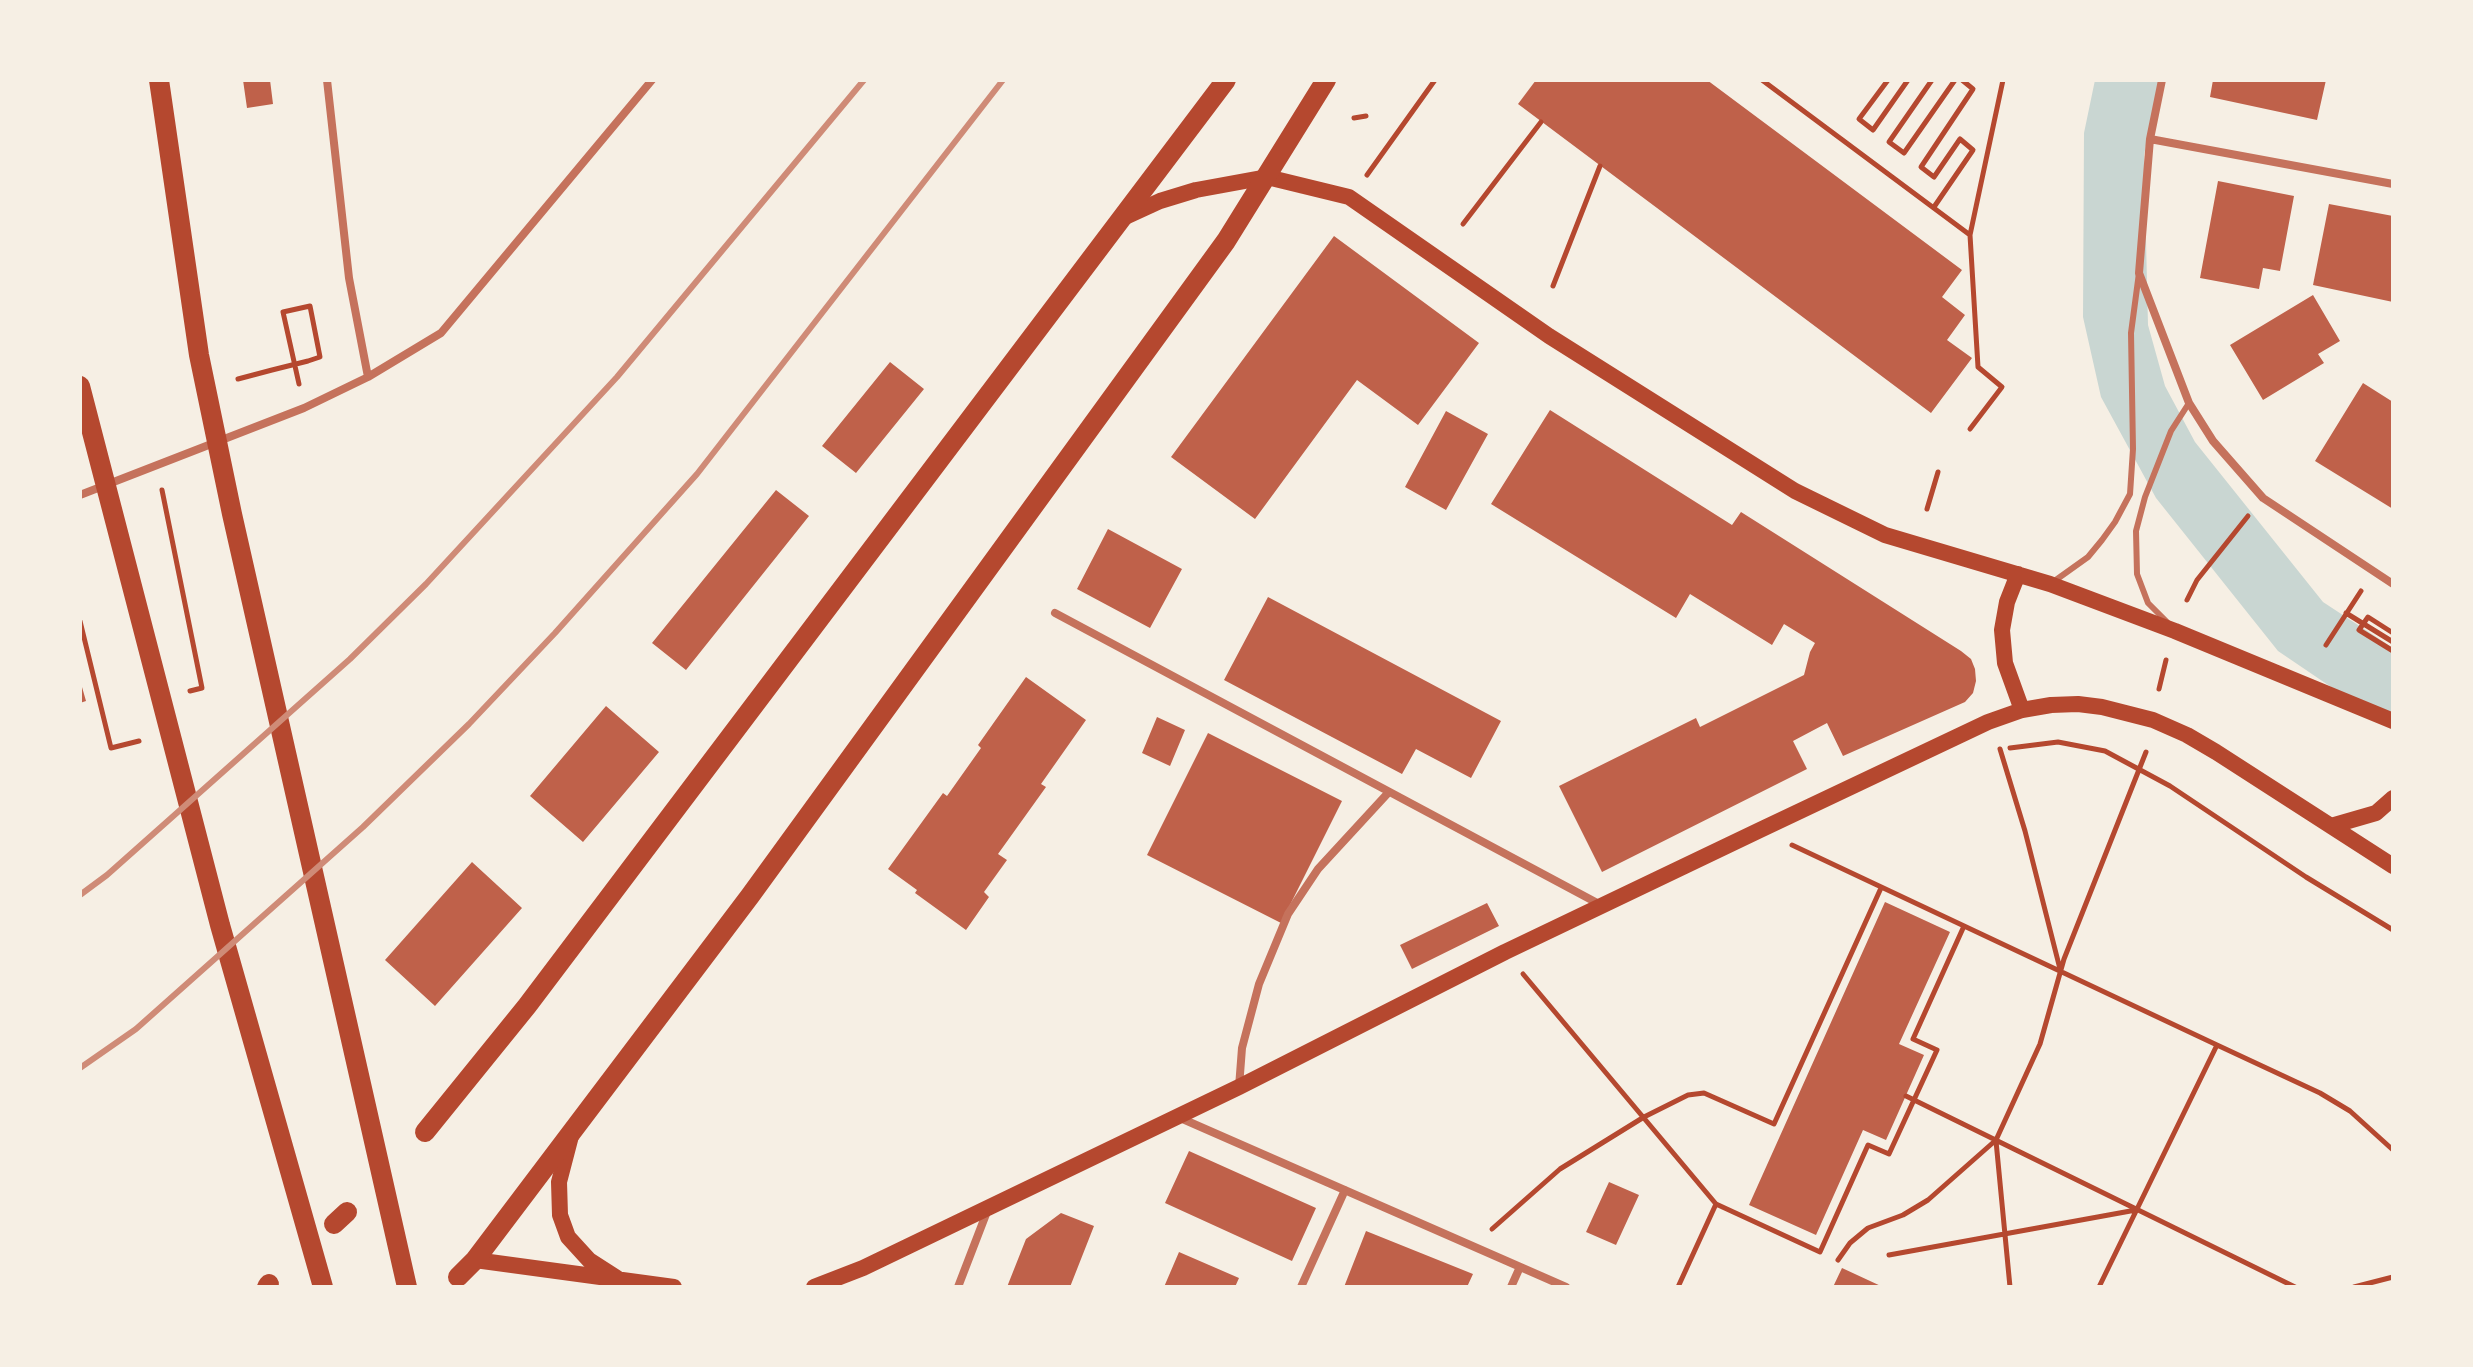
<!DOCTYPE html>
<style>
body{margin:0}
#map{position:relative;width:2473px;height:1367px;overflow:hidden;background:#f6efe4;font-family:Ubuntu,sans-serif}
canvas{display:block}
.frame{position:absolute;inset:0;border:82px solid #f6efe4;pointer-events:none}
</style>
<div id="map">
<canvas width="2473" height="1367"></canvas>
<div class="frame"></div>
</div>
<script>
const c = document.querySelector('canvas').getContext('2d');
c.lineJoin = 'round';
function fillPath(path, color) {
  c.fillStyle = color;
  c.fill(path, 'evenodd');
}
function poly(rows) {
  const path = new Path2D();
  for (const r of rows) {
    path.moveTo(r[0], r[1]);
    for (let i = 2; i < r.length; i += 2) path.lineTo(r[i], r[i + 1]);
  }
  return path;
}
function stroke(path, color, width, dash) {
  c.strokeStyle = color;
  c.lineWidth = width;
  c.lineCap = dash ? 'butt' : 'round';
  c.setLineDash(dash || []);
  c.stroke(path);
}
fillPath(poly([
 [2095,80,2159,80,2144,155,2148,325,2165,386,2195,442,2323,602,2393,648,2393,729,2278,651,2156,498,2101,397,2083,317,2084,133]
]), '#c9d6d2');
fillPath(poly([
 [243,80,270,80,273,104,247,108],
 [1536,80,1707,80,1962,270,1942,297,1965,315,1947,340,1972,358,1931,413,1518,104],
 [2213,80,2326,80,2317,120,2210,97],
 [2218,181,2294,196,2280,271,2263,268,2259,289,2200,278],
 [2329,204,2393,216,2393,302,2313,285],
 [1334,236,1479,343,1418,425,1357,380,1255,519,1171,457],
 [2313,295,2340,341,2318,354,2324,363,2263,400,2230,345],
 [890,362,924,389,856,473,822,446],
 [2363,383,2393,402,2393,509,2315,461],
 [1550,410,1732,525,1741,512,1961,651,1971,659,1975,669,1976,681,1973,693,1965,702,1843,756,1827,723,1793,741,1807,769,1602,872,1559,786,1696,718,1700,727,1804,675,1810,652,1815,643,1784,624,1772,645,1690,594,1676,618,1491,504],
 [1446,411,1488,434,1446,510,1405,487],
 [776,490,809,516,686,670,652,643],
 [1108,529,1182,569,1150,628,1077,589],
 [1268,597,1501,721,1471,778,1416,749,1402,774,1224,680],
 [1026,677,1086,720,1041,784,1046,787,998,854,1007,860,984,892,989,897,966,930,915,893,917,890,888,869,943,793,947,796,981,748,978,745],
 [80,680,86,701,80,703],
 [606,706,659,752,583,842,530,796],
 [1157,717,1185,730,1170,766,1142,753],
 [1208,733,1342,801,1281,923,1147,855],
 [472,862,522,908,435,1006,385,960],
 [1885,902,1950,932,1899,1044,1924,1055,1886,1140,1863,1130,1816,1235,1749,1205],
 [1487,903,1499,926,1412,969,1400,945],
 [1189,1151,1316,1208,1292,1261,1165,1203],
 [1609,1182,1639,1195,1616,1245,1586,1232],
 [1061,1213,1094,1226,1070,1287,1007,1287,1026,1239],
 [1366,1231,1473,1274,1467,1287,1344,1287],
 [1179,1252,1239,1278,1235,1287,1164,1287],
 [1842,1268,1883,1287,1833,1287]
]), '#bf614a');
stroke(poly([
 [1762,80,1970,235],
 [1888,80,1859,119,1873,130,1908,80],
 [1932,80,1889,142,1904,153,1955,80],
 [1354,118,1366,116],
 [1367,175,1435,80],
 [1934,207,1973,150,1960,139,1934,177,1921,167,1973,89,1962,80],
 [1463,224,1541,122],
 [1553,286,1600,166],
 [238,379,272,370,308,361,320,357,310,306,283,312,299,384],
 [1970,429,2002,387,1978,367,1970,235,2003,80],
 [162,490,202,688,190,691],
 [1927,509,1938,472],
 [2187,600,2197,580,2248,516],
 [2346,613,2393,642],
 [80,621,111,748,139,741],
 [2393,633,2368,617,2359,630,2393,651],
 [2326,645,2361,591],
 [2159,689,2166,660],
 [2010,748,2058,742,2105,751,2170,786,2306,877,2393,930],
 [2000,749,2025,831,2060,969],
 [1792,845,2217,1045,2099,1287],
 [1523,974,1716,1204,1678,1287],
 [2217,1045,2320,1093,2350,1111,2393,1150],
 [1906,1096,2295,1287],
 [1996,1141,2010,1287],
 [1716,1204,1820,1252,1868,1145,1889,1154,1937,1050,1913,1039,1964,926],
 [1492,1229,1560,1169,1644,1117,1688,1095,1704,1093,1774,1124,1881,888],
 [1889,1255,2136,1210],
 [1838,1260,1850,1243,1868,1228,1903,1215,1928,1200,1996,1140,2040,1044,2064,959,2146,752],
 [2354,1287,2393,1277]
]), '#b5482f', 5);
stroke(poly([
 [2053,582,2088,557,2102,540,2115,522,2130,494,2133,449,2131,333,2139,273],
 [2167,622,2148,603,2137,574,2136,531,2145,497,2171,431,2189,403]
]), '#c5725c', 6);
stroke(poly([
 [327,80,349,278,368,377],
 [2162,80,2150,139,2139,273,2189,403,2213,441,2263,498,2393,584],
 [2150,139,2393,184],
 [80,495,304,408,368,377,441,333,652,80],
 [1055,613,1601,905],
 [1239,1087,1242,1048,1259,984,1288,914,1318,869,1388,793],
 [1178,1117,1566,1287],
 [958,1287,988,1209],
 [1301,1287,1345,1190],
 [1511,1287,1520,1267]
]), '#c5725c', 8);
stroke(poly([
 [1123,218,1160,201,1196,190,1267,177,1349,197,1549,336,1795,491,1885,535,2050,584,2175,631,2393,721],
 [2018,574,2007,602,2002,630,2005,663,2022,710],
 [2331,826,2376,813,2393,798],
 [571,1136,559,1182,560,1215,568,1237,589,1260,617,1278],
 [475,1260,674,1287],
 [814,1287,863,1268,1239,1087,1505,952,1760,830,1988,722,2022,710,2051,705,2078,704,2102,707,2153,720,2187,735,2216,752,2393,866]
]), '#b5482f', 16);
stroke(poly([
 [159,80,199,355,232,514,407,1287],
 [80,386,220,925,323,1287],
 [425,1132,527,1006,1226,80],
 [334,1224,347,1212],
 [458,1277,475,1260,750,896,1226,241,1326,80],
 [267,1287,269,1284]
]), '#b5482f', 20);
stroke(poly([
 [80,895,107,875,350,659,426,584,617,377,864,80],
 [80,1068,136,1029,363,827,469,724,555,633,697,474,1003,80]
]), '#cf8b77', 6);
</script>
